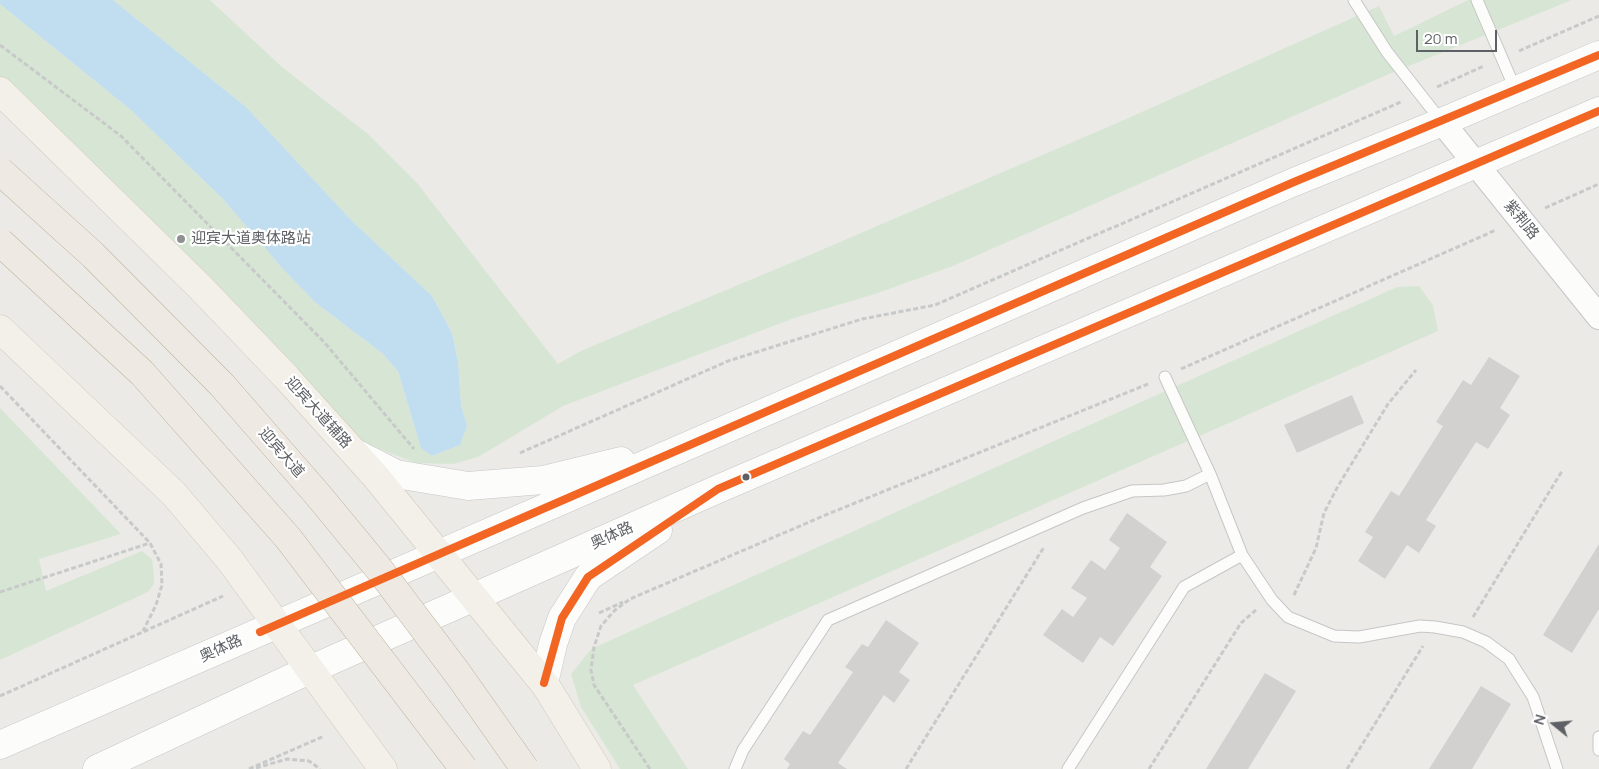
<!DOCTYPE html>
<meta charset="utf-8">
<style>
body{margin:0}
#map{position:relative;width:1599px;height:769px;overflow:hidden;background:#ebeae7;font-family:Manrope,sans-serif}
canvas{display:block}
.north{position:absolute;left:1529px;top:699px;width:50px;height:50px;-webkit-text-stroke:4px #fff;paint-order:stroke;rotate:287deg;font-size:14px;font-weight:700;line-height:20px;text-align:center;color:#5d6064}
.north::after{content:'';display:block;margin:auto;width:18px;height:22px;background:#5d6064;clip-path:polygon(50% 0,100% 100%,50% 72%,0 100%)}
.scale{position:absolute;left:1416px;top:30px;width:81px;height:22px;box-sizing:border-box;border:2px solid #5d6064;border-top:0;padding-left:6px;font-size:15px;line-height:18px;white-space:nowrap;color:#5d6064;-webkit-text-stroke:4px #fff;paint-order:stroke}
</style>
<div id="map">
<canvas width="1599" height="769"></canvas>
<div class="north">N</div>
<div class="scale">20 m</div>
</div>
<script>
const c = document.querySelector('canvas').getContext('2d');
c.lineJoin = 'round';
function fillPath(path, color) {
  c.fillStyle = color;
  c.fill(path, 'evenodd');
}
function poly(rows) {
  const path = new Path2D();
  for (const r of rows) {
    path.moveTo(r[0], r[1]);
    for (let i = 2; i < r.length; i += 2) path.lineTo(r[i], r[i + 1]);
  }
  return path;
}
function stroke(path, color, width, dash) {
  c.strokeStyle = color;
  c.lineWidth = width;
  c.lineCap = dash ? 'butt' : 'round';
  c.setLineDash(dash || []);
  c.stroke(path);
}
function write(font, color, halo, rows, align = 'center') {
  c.font = font + ' Manrope,"Noto Sans SC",sans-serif';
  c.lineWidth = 4.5;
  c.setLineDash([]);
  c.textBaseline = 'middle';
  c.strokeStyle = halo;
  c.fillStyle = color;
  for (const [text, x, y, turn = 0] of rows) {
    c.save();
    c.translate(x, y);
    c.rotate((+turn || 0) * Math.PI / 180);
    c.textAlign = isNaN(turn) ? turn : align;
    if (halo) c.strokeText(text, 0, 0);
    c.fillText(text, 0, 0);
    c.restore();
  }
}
fillPath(poly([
 [113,0,210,0,282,67,368,134,417,183,558,364,583,350,812,254,1124,120,1379,6,1394,36,1468,0,1572,0,1389,74,953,266,872,295,797,317,563,406,478,457,453,464,416,463,340,434,0,102,0,4,131,110,223,199,283,269,316,303,382,353,398,371,421,448,432,456,460,445,467,426,461,405,458,362,452,333,432,296,351,220,246,107],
 [1419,286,1433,305,1438,331,633,685,688,769,620,769,581,707,571,674,591,649,1397,287],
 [0,408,121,534,39,559,46,591,142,551,152,559,154,575,154,584,148,592,0,660]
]), '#d7e6d4');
fillPath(poly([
 [0,0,113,0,246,107,351,220,432,296,452,333,458,362,461,405,467,426,460,445,432,456,421,448,398,371,382,353,316,303,283,269,223,199,131,110,0,4]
]), '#c1ddf0');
fillPath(poly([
 [1489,357,1520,376,1500,408,1510,415,1488,449,1476,442,1426,520,1436,526,1419,553,1407,545,1385,579,1358,561,1373,537,1365,532,1391,491,1399,496,1443,426,1436,422,1463,380,1471,385],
 [1352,395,1364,423,1297,453,1284,425],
 [1127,513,1167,542,1150,567,1162,576,1113,646,1100,637,1083,663,1043,635,1062,609,1073,617,1087,598,1071,588,1091,560,1105,570,1120,548,1109,540],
 [1599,544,1599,609,1572,653,1543,635],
 [886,620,919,643,899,672,910,680,894,703,884,695,838,763,847,769,787,769,790,764,784,759,803,731,810,735,853,672,845,667,862,644,868,647],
 [1265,673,1296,691,1248,769,1206,769],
 [1481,686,1511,704,1472,769,1429,769]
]), '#d2d1d0');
const lane = poly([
 [1354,0,1387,52,1442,122],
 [1477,0,1516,91],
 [1165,377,1210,474,1242,555,1272,600,1288,617,1334,636,1359,637,1420,626,1435,627,1463,632,1486,642,1509,659,1533,697,1557,769],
 [1599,737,1599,750],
 [735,769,743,750,828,620,1083,508,1132,491,1164,490,1186,486,1210,474],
 [1068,769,1184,587,1242,555]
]);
const street = poly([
 [1442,122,1599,317]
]);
const secondary = poly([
 [355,453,396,474,468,486,543,480,621,461],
 [544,683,553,644,562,618,588,577,658,530],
 [0,745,1294,182,1442,122,1599,55],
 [97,769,296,676,718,489,1599,111]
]);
const primary = poly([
 [0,91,200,287,287,378,376,477,546,686,597,769],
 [0,329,174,494,229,559,383,769]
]);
stroke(lane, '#c6c6c6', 13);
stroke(street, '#c6c6c6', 26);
stroke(secondary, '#c6c6c6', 29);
stroke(primary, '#d0c9b8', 29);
stroke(poly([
 [0,45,121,136,325,343,414,449],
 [1519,51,1599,16],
 [1437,87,1484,66],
 [1545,208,1599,184],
 [1181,369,1496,230],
 [0,386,150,543,161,564,162,585,156,605,143,631],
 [520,453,728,361,862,319,935,305,1401,102],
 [0,592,150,543],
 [1294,595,1316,548,1324,513,1338,486,1388,404,1416,370],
 [599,613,623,602],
 [1473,617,1562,471],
 [0,696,223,596],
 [256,768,287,759,309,761,320,769],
 [249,769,324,736],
 [650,769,594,685,591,670,594,647,601,626,615,610,630,599,828,514,1148,384],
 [906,769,1044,547],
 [1149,769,1241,623,1256,610],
 [1347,769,1423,646]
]), '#c7cac9', 3, [5, 2.5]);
stroke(lane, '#fcfcfb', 11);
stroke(street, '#fcfcfb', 24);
stroke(secondary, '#fcfcfb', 28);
stroke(primary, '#f2f0e9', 28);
const highwayBridge = poly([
 [0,171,93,255,222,385,318,495,379,569,458,674,525,769],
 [0,242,142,373,288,538,464,769]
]);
stroke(highwayBridge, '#beb299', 29, []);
stroke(highwayBridge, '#eeeae3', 28);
stroke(poly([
 [260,632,1294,182,1599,55],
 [544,683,562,618,588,577,718,489,1599,111]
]), '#f26522', 8);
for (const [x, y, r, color] of [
 [181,239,5,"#8f9092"],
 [746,477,4.5,"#5d6064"]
]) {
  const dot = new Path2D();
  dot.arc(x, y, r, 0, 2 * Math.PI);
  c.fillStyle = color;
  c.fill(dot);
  stroke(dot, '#fff', 2);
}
write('15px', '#5d6064', '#fff', [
 ["紫荆路",1521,220,51],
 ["迎宾大道辅路",318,413,48],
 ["迎宾大道",281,453,49],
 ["奥体路",612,536,-24],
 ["奥体路",221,649,-24]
]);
write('15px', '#5d6064', '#fff', [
 ["迎宾大道奥体路站",191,239]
], 'left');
</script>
